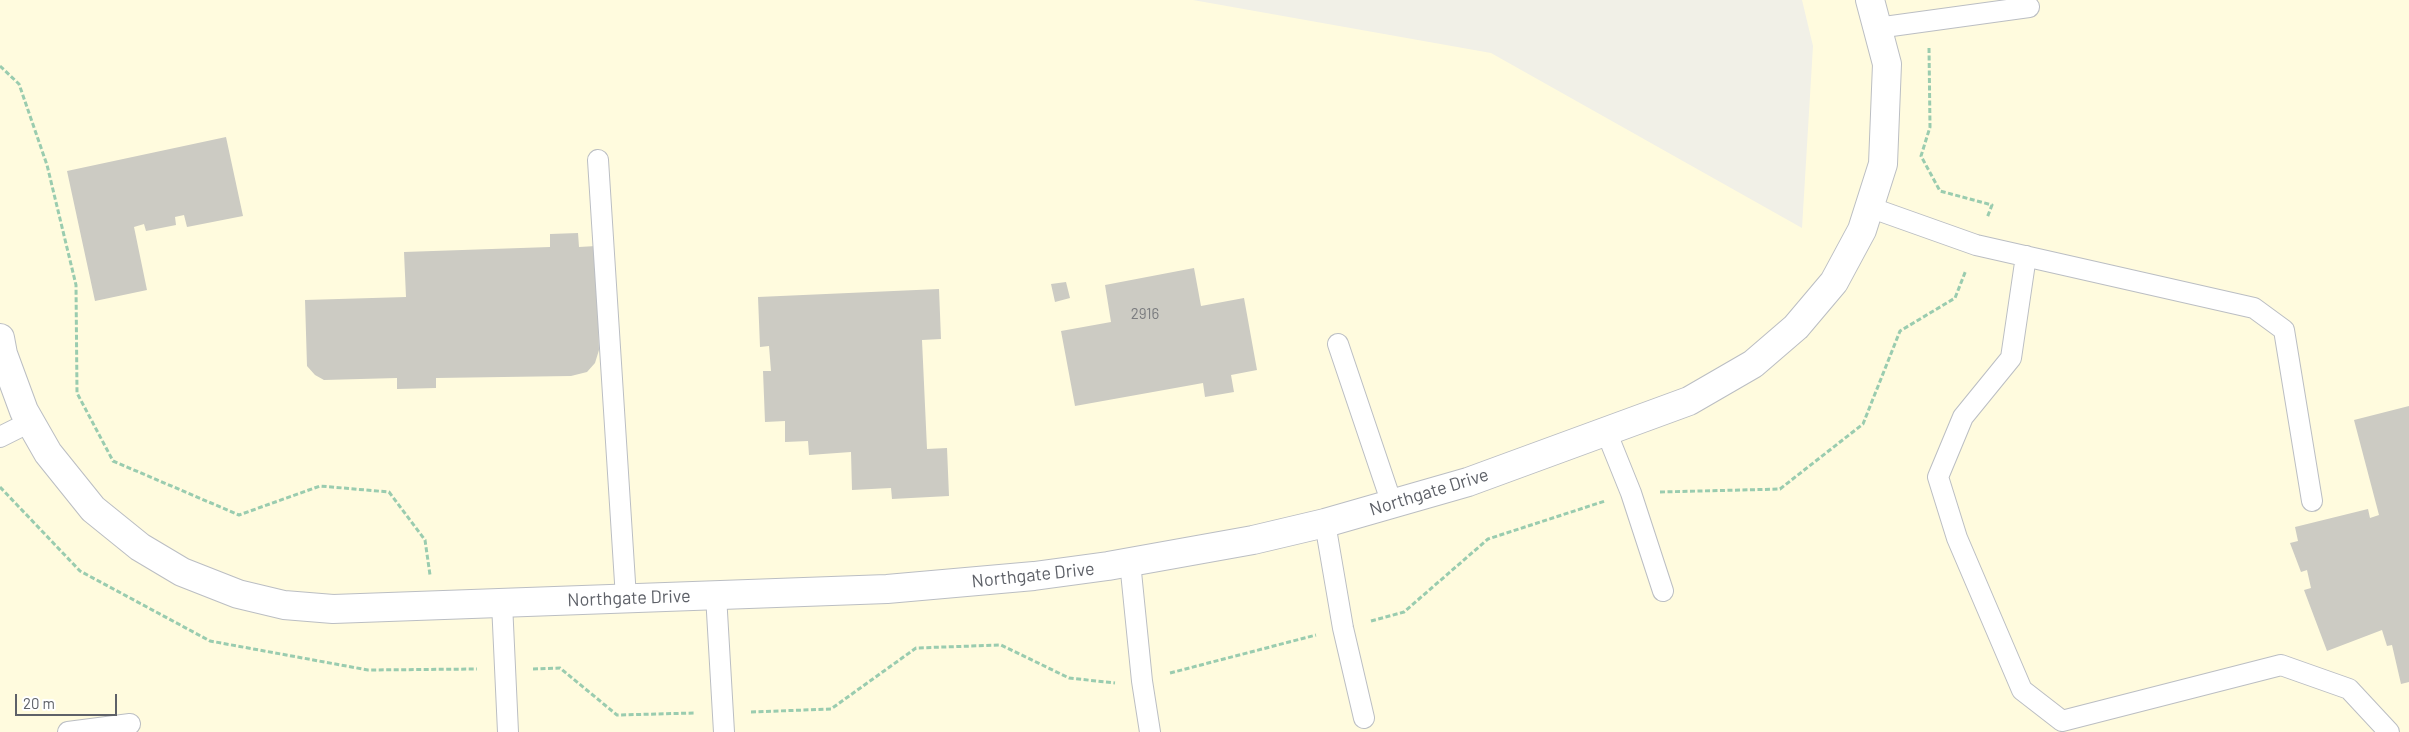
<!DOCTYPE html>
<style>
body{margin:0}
#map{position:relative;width:2409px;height:732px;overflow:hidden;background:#f1f0e7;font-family:Barlow,sans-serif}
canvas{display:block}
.scale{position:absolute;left:15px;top:694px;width:102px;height:22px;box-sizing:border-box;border:2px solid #5e6168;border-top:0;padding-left:6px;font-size:15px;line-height:18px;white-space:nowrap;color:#5e6168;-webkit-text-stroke:4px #fff;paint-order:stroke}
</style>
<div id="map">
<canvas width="2409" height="732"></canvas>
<div class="scale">20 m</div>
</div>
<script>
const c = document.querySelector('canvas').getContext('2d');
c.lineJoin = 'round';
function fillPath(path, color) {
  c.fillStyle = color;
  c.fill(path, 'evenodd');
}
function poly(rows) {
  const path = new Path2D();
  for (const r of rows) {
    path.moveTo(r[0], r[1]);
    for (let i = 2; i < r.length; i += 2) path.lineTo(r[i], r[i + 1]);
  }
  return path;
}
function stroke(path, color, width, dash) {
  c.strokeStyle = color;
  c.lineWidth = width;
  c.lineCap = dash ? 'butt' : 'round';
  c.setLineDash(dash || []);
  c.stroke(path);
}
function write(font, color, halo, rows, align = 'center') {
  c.font = font + ' Barlow,sans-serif';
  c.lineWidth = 4.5;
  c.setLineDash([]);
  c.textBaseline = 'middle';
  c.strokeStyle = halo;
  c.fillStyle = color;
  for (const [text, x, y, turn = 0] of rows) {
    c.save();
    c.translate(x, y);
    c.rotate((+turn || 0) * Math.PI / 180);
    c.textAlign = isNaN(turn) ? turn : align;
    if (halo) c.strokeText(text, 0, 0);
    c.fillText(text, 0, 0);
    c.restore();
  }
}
fillPath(poly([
 [0,0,1193,0,1491,53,1802,228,1813,46,1802,0,2409,0,2409,732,0,732]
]), '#fffbde');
fillPath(poly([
 [226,137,243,216,187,227,184,215,175,217,176,225,146,231,144,224,134,227,147,290,95,301,67,171],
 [578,233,579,247,596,246,599,350,595,363,587,372,571,376,436,378,436,388,397,389,397,378,324,380,315,375,307,366,305,300,406,297,404,252,550,247,550,234],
 [1194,268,1201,306,1244,298,1257,370,1231,375,1234,392,1205,397,1203,383,1075,406,1061,331,1111,322,1105,285],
 [1066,282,1070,298,1055,302,1051,284],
 [939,289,941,339,922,340,927,449,947,448,949,496,892,499,891,488,852,490,851,452,809,455,808,441,785,442,785,421,765,422,763,371,771,371,769,346,760,347,758,297],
 [2409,406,2409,682,2401,684,2392,645,2387,646,2382,630,2327,651,2304,590,2311,588,2307,570,2301,572,2290,543,2298,541,2295,527,2368,509,2370,518,2379,515,2354,420]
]), '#cccbc3');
const service = poly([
 [1877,28,2029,7],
 [598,160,626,598],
 [1869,207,1976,245,2254,308,2284,330,2312,501],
 [2026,256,2011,358,1963,417,1938,477,1957,538,2022,690,2062,721,2281,665,2349,689,2389,732],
 [1338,344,1392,504],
 [1606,431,1631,493,1663,591],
 [0,437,30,422],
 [1325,523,1343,628,1364,718],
 [1130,562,1142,681,1150,732],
 [716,595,724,732],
 [502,603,508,732],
 [68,732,130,724]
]);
const minor = poly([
 [0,338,3,354,24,411,48,453,93,509,140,547,182,572,238,594,284,605,333,609,887,589,1034,576,1108,566,1253,540,1325,523,1468,482,1689,401,1753,364,1796,327,1834,282,1862,230,1883,164,1887,64,1870,0]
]);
stroke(service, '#bbbec3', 22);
stroke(minor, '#bbbec3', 30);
stroke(poly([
 [1929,48,1930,127,1921,156,1940,191,1992,205,1987,218],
 [0,66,19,84,47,165,76,285,77,393,113,461,239,515,320,486,389,492,425,540,430,575],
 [0,487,80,571,210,641,368,670,477,669],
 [1660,492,1780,489,1863,424,1900,331,1955,298,1966,270],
 [1371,621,1404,612,1488,539,1605,501],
 [533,669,560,668,617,715,695,713],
 [1170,673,1316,635],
 [751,712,831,709,916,648,1001,645,1069,678,1115,683]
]), '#9accaf', 3, [5, 2.5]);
stroke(service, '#fff', 20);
stroke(minor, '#fff', 28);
write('15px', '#7a7c7f', null, [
 ["2916",1145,314]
]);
write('18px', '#5e6168', '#fff', [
 ["Northgate Drive",1429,492,-17],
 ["Northgate Drive",1033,575,-6],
 ["Northgate Drive",629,598,-2]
]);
</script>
